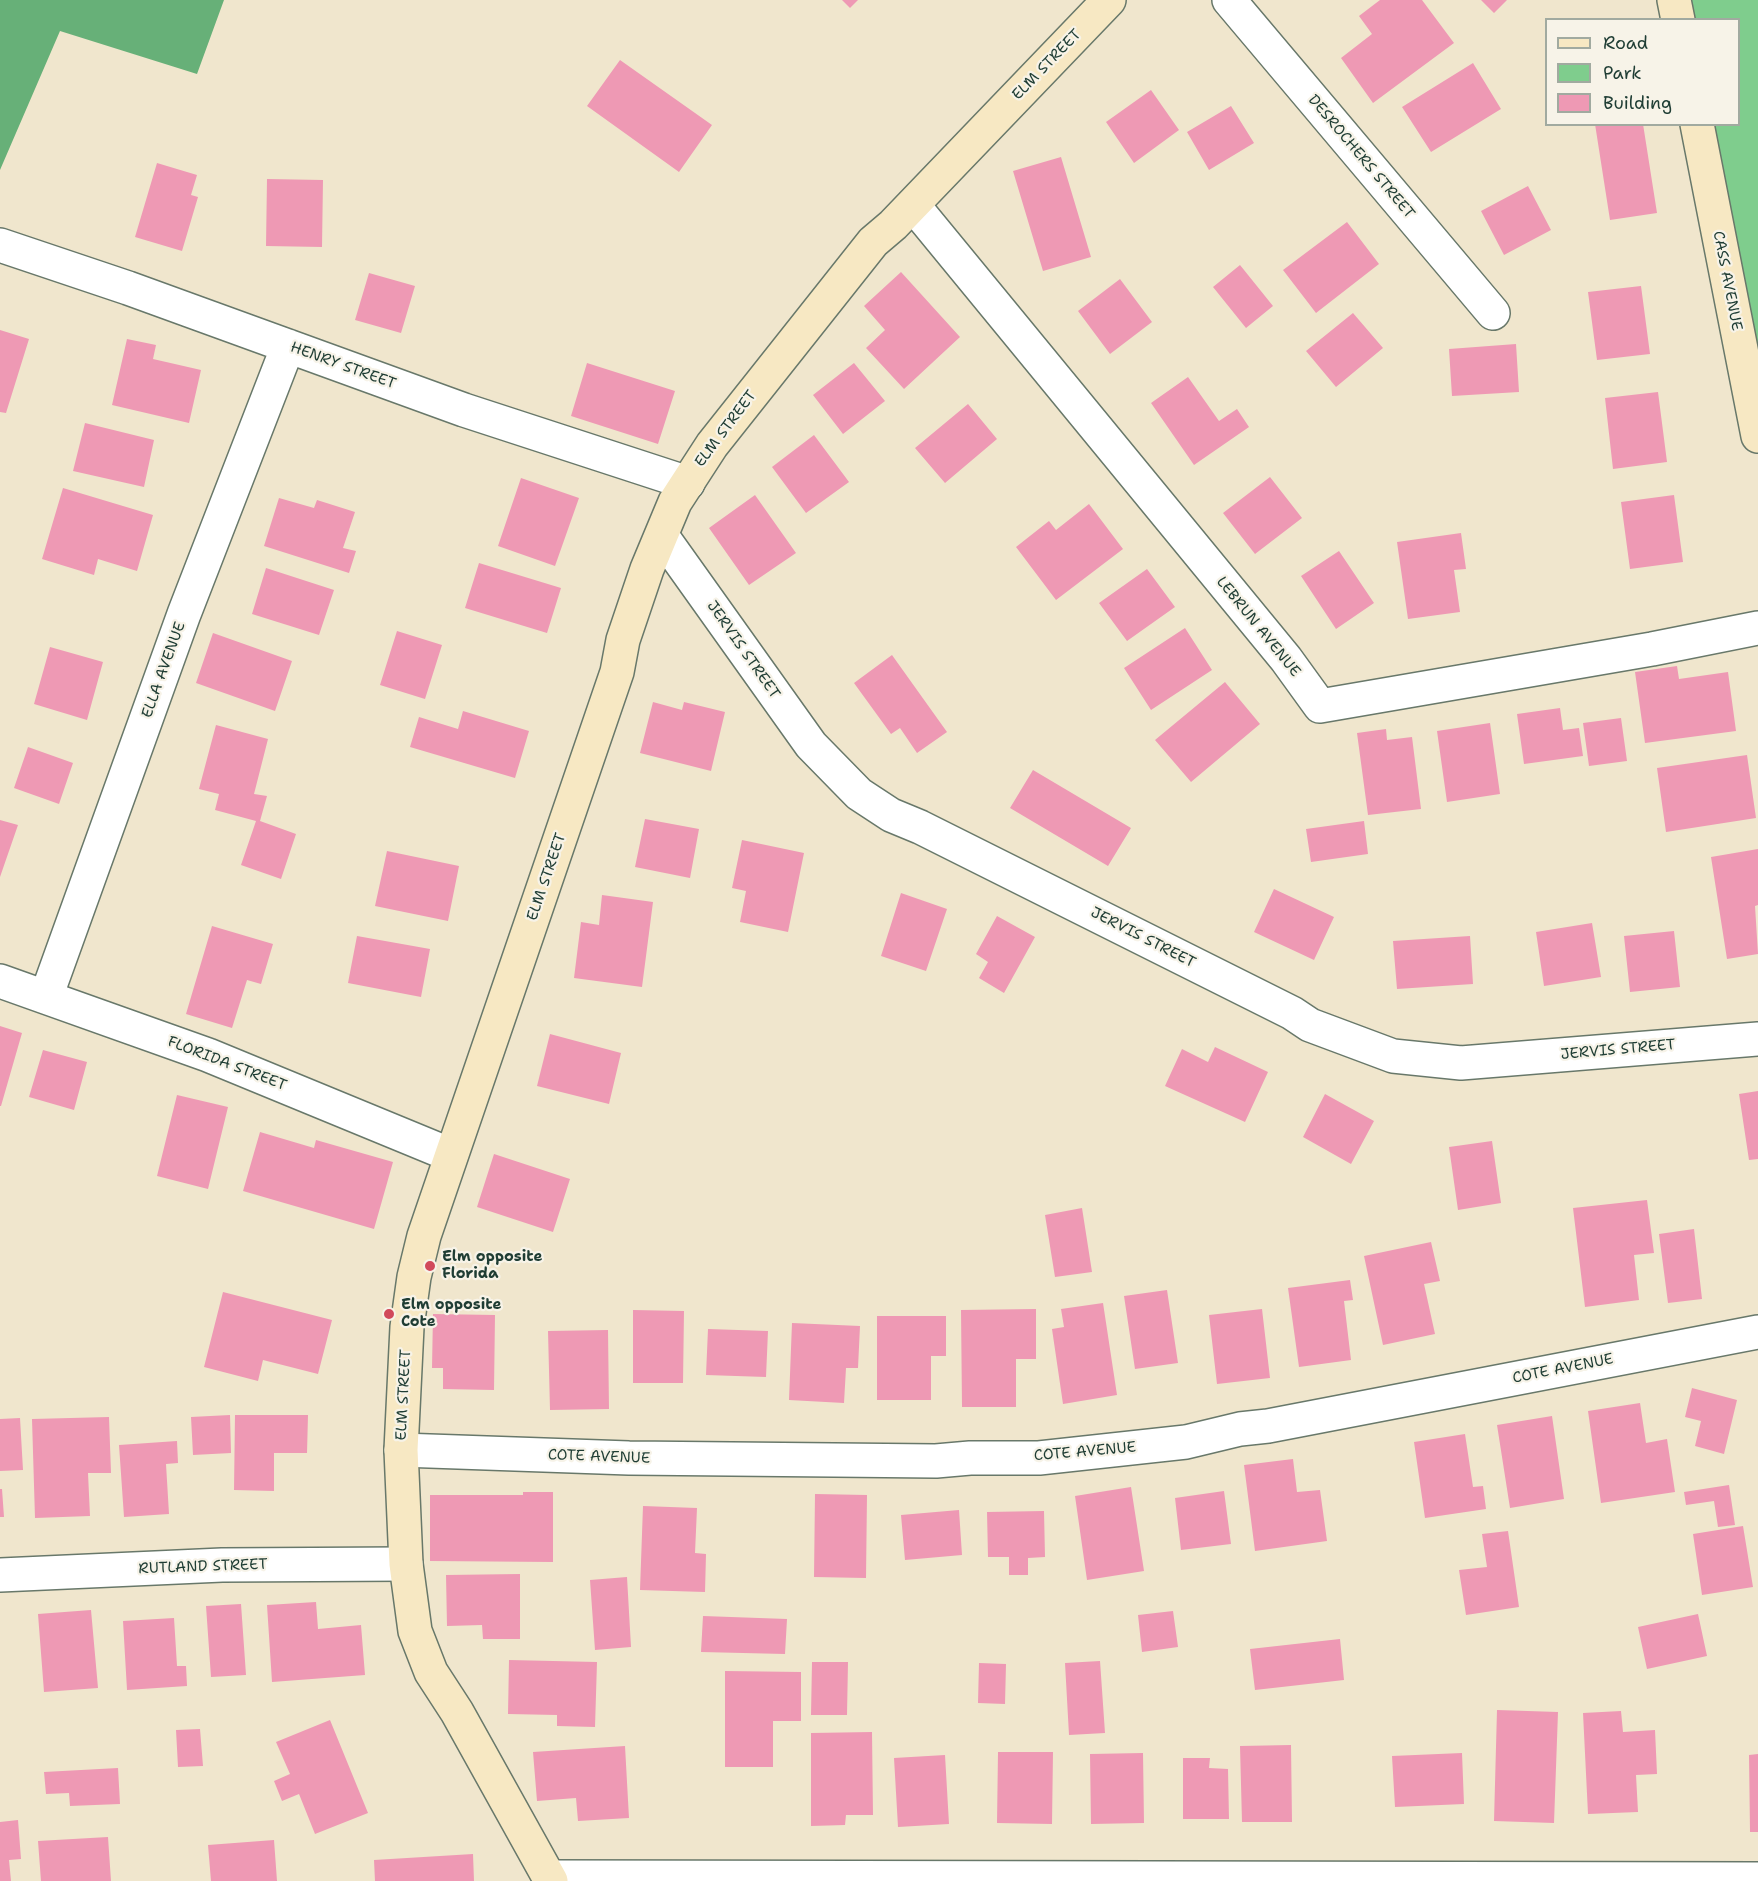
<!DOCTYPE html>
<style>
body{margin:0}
#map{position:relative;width:1758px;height:1881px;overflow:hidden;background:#f0e6cd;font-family:"Shantell Sans",sans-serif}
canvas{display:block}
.legend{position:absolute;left:1545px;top:18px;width:195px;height:108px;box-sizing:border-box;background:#f7f3e8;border:2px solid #a1aaa0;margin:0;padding:8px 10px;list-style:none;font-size:18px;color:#1f3d34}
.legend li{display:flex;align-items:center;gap:12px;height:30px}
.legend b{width:30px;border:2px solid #a1aaa0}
</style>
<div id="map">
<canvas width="1758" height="1881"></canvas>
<ul class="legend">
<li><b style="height:8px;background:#f7e8c3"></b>Road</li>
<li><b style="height:16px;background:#7fcd8d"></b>Park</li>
<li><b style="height:16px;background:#ee99b4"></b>Building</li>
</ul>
</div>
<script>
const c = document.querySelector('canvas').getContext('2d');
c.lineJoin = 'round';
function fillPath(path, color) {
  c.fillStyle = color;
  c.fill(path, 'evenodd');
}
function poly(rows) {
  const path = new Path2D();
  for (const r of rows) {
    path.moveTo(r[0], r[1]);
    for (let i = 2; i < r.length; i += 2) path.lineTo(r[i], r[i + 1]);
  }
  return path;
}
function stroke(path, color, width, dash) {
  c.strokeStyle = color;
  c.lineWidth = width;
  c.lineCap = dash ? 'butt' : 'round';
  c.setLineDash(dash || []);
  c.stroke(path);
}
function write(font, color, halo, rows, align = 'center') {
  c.font = font + ' "Shantell Sans",sans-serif';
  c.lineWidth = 4.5;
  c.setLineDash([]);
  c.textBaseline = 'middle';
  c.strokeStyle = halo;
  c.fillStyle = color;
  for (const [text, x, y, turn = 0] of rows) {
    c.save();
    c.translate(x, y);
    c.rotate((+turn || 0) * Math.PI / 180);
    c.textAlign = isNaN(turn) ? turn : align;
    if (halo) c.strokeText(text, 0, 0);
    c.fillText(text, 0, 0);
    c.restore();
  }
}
fillPath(poly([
 [1678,0,1758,0,1758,385,1699,125,1738,124,1738,20,1681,19]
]), '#7fcd8d');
fillPath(poly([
 [0,0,224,0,197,74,60,31,0,170]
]), '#67b078');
fillPath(poly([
 [842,0,858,0,850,8],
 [1380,0,1422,0,1454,43,1373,103,1341,58,1372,34,1359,16],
 [1481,0,1507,0,1494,13],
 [620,60,712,125,679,172,587,106],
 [1473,63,1501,109,1431,152,1402,107],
 [1151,90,1179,130,1134,163,1106,122],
 [1231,106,1254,143,1209,170,1187,132],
 [1595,124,1643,124,1657,213,1610,220],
 [1061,157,1091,257,1043,271,1013,171],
 [157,163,197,175,191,195,198,197,182,251,135,237],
 [267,179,323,180,322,247,266,246],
 [1528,186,1551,230,1504,255,1481,211],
 [1347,222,1379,264,1316,313,1283,270],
 [1240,265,1273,306,1246,328,1213,287],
 [901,272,960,337,904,389,866,348,885,330,864,306],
 [369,273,415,286,401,333,355,320],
 [1120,279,1152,322,1110,354,1078,311],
 [1641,286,1650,354,1597,360,1588,292],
 [1353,313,1383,348,1336,387,1306,351],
 [0,330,29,339,6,413,0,412],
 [127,339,156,345,153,359,201,370,189,423,112,405],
 [1516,344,1519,392,1452,396,1449,349],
 [587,363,675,391,658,444,571,416],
 [854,363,885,401,843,434,813,395],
 [1188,377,1219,421,1237,409,1249,427,1194,465,1151,403],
 [1658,392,1667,462,1613,469,1605,398],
 [968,404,997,439,945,483,915,448],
 [85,423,154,440,144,487,73,471],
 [814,435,849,482,806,513,772,467],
 [1270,477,1302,518,1255,554,1223,513],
 [521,478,579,498,555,566,498,546],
 [63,488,153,515,137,571,98,559,94,575,42,559],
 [755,495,796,553,749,585,709,528],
 [1674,495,1683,562,1630,569,1621,502],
 [279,498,314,508,317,500,355,512,343,548,356,551,349,573,264,546],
 [1089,504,1123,549,1056,600,1016,547,1049,521,1056,530],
 [1461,533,1466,569,1454,570,1460,612,1408,619,1397,542],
 [1339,551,1374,603,1336,629,1301,576],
 [479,563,561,588,547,633,465,608],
 [266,568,334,590,319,635,252,614],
 [1147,569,1175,607,1127,641,1099,603],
 [1185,628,1212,670,1151,710,1124,668],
 [397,631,442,645,425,699,380,685],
 [213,633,292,661,275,711,196,683],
 [50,647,103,662,87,720,34,704],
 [892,655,947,732,917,753,900,728,891,734,854,683],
 [1677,666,1679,679,1728,672,1736,731,1645,743,1635,672],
 [1225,682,1260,724,1191,782,1155,740],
 [653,702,682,710,684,702,725,712,711,771,640,753],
 [1560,708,1563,730,1579,728,1583,756,1524,764,1517,714],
 [463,711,529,731,515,778,410,747,419,717,458,729],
 [1621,718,1627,761,1589,766,1583,723],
 [1490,723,1500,794,1447,802,1437,731],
 [216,725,268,739,254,794,267,796,260,821,296,834,281,879,241,865,256,821,215,810,219,794,199,789],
 [1386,729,1387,740,1412,737,1421,809,1368,815,1357,733],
 [28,747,73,763,59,804,14,788],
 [1747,755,1756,818,1666,832,1657,768],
 [1033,770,1131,828,1108,866,1010,808],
 [645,819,699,829,690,878,635,867],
 [0,820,18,825,0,877],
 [1364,821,1368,854,1311,862,1306,829],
 [742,840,804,853,788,932,740,922,746,891,732,888],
 [1758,849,1758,905,1755,906,1758,954,1727,959,1711,857],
 [387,851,459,866,448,921,375,906],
 [1274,889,1334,917,1314,960,1254,932],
 [901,893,947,909,926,971,881,956],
 [602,895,653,902,642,987,574,978,581,922,599,925],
 [997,916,1035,937,1004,993,979,978,988,962,976,954],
 [1592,923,1601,977,1544,986,1536,932],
 [212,926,273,944,261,984,247,980,232,1028,186,1014],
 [1674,931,1680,987,1630,992,1624,936],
 [357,936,430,949,421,997,348,983],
 [1470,936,1473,984,1397,989,1393,941],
 [0,1026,22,1033,1,1106,0,1106],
 [550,1034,621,1053,609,1104,537,1086],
 [1215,1047,1268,1072,1245,1122,1165,1086,1182,1049,1208,1062],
 [43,1050,87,1062,74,1110,29,1097],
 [1758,1091,1758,1159,1749,1160,1739,1094],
 [1325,1094,1374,1121,1351,1164,1303,1137],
 [177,1095,228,1107,208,1189,157,1176],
 [260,1132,314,1148,316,1140,393,1162,374,1229,243,1191],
 [1492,1141,1501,1203,1458,1210,1449,1147],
 [494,1154,570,1179,553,1232,477,1207],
 [1647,1200,1654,1253,1634,1255,1639,1300,1585,1307,1573,1208],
 [1082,1208,1092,1272,1055,1277,1045,1215],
 [1694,1229,1702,1299,1668,1303,1659,1234],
 [1431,1242,1440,1281,1424,1284,1435,1334,1383,1345,1364,1256],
 [1350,1280,1353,1300,1344,1301,1351,1360,1299,1367,1288,1288],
 [1167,1290,1178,1363,1135,1369,1124,1296],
 [223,1292,332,1320,318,1374,263,1360,258,1381,204,1367],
 [1103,1303,1117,1395,1063,1404,1052,1329,1064,1327,1061,1309],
 [1036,1309,1036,1359,1016,1359,1016,1407,962,1407,961,1310],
 [1262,1309,1270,1378,1217,1384,1209,1315],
 [633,1310,684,1311,683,1383,633,1383],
 [433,1314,495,1315,494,1390,443,1389,443,1368,432,1368],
 [877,1316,946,1316,946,1356,931,1356,931,1400,877,1400],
 [792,1323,860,1326,858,1368,846,1368,844,1403,789,1400],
 [708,1329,768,1331,766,1377,706,1375],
 [608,1330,609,1409,550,1410,548,1331],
 [1692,1388,1737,1400,1724,1454,1695,1446,1701,1421,1685,1417],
 [1640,1403,1646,1443,1667,1439,1675,1492,1601,1503,1588,1411],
 [230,1415,231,1453,193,1455,191,1417],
 [235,1415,308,1415,307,1453,274,1453,274,1491,234,1490],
 [1552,1416,1564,1499,1510,1508,1497,1425],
 [109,1417,111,1473,88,1473,90,1516,35,1518,32,1419],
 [20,1418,23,1470,0,1471,0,1419],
 [1465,1434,1473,1487,1483,1486,1486,1509,1425,1518,1414,1442],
 [177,1441,178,1463,166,1464,169,1514,124,1517,119,1445],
 [1293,1459,1297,1492,1320,1490,1327,1541,1255,1551,1244,1465],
 [1729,1485,1735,1525,1718,1527,1714,1501,1686,1505,1684,1492],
 [1131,1487,1144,1571,1087,1580,1075,1496],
 [0,1489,2,1489,4,1517,0,1517],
 [1224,1491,1231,1544,1181,1550,1175,1498],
 [523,1492,553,1492,553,1562,430,1561,430,1495,523,1495],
 [815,1494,867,1495,866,1578,814,1577],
 [643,1506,697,1508,695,1553,706,1554,705,1592,640,1590],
 [959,1510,962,1555,905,1560,901,1515],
 [1044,1511,1045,1557,1028,1558,1028,1575,1009,1575,1009,1557,988,1557,987,1512],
 [1743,1526,1753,1587,1702,1595,1693,1534],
 [1508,1531,1519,1607,1466,1615,1459,1570,1487,1567,1482,1534],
 [520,1574,520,1639,483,1639,482,1625,447,1626,446,1575],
 [627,1577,631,1647,595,1650,590,1580],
 [316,1602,318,1629,361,1625,365,1675,272,1682,267,1605],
 [241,1604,246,1675,211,1677,206,1606],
 [91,1610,98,1688,44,1692,38,1614],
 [1173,1611,1178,1647,1142,1652,1138,1615],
 [1698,1614,1707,1656,1647,1669,1638,1627],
 [703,1616,787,1619,785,1654,701,1652],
 [174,1618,177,1666,186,1666,187,1686,127,1690,123,1621],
 [1340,1639,1344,1680,1255,1690,1250,1649],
 [509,1660,597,1662,595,1727,557,1726,557,1715,508,1714],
 [1100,1661,1105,1733,1069,1735,1065,1663],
 [812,1662,848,1662,847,1715,811,1715],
 [979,1663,1006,1664,1005,1704,978,1703],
 [725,1671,801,1672,801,1721,773,1721,773,1767,725,1767],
 [1497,1710,1558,1712,1554,1823,1494,1821],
 [1621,1711,1623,1732,1655,1730,1657,1774,1636,1775,1638,1812,1588,1814,1583,1713],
 [330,1720,368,1813,315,1834,299,1794,282,1801,274,1781,290,1774,276,1742],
 [200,1729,203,1766,178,1767,176,1730],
 [872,1732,873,1815,846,1815,845,1825,811,1826,811,1733],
 [1291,1745,1292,1822,1242,1822,1240,1746],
 [625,1746,629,1818,578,1821,576,1798,537,1801,533,1752],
 [998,1752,1053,1752,1052,1824,997,1823],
 [1143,1753,1144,1823,1091,1824,1090,1754],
 [1462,1753,1464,1804,1395,1807,1392,1756],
 [1758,1754,1758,1832,1750,1832,1749,1755],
 [945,1755,949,1824,898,1827,894,1758],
 [1183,1758,1210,1758,1209,1768,1228,1769,1229,1819,1183,1819],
 [118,1768,120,1804,70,1806,69,1793,46,1794,44,1772],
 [18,1820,21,1859,9,1860,11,1881,0,1881,0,1822],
 [108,1837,111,1881,41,1881,38,1841],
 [274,1840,277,1881,211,1881,208,1845],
 [473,1854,474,1881,375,1881,374,1860]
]), '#ee99b4');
const street = poly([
 [1229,0,1493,313],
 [913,205,1286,659,1320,706,1652,649,1758,628],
 [0,245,128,288,464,410,688,483],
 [662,536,811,745,859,794,891,815,920,827,1292,1013,1310,1025,1393,1056,1461,1063,1758,1039],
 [0,981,208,1055,451,1155],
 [46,997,184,614,288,346],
 [401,1450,629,1458,936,1461,970,1458,1039,1458,1186,1442,1240,1429,1268,1426,1758,1332],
 [0,1575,222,1565,406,1564],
 [549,1877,1758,1879]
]);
const secondary = poly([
 [1674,0,1678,20],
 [1697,124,1758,436],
 [551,1881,457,1712,431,1672,415,1631,406,1564,401,1450,407,1327,414,1277,424,1236,617,672,623,640,647,569,675,502,712,445,873,242,893,225,1109,0]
]);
stroke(street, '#68786a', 36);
stroke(secondary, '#68786a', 36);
stroke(street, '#fff', 33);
stroke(secondary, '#f7e8c3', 33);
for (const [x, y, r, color] of [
 [430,1266,6,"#d1495b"],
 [389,1314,6,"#d1495b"]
]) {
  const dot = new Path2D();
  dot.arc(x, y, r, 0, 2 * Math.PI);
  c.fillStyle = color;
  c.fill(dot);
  stroke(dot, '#f7f3e8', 2);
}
write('15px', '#1f3d34', '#f7f3e8', [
 ["ELM STREET",1047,65,-46],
 ["DESROCHERS STREET",1361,157,50],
 ["CASS AVENUE",1727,281,79],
 ["HENRY STREET",343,366,20],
 ["ELM STREET",726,429,-53],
 ["LEBRUN AVENUE",1258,627,51],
 ["JERVIS STREET",743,650,55],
 ["ELLA AVENUE",164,670,-70],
 ["ELM STREET",547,877,-71],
 ["JERVIS STREET",1143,938,27],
 ["JERVIS STREET",1618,1050,-5],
 ["FLORIDA STREET",227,1064,21],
 ["COTE AVENUE",1563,1369,-11],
 ["ELM STREET",404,1395,-87],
 ["COTE AVENUE",1085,1452,-5],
 ["COTE AVENUE",599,1457,2],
 ["RUTLAND STREET",203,1567,-2]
]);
write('bold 15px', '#1f3d34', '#f7f3e8', [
 ["Elm opposite",442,1257],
 ["Florida",442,1274],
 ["Elm opposite",401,1305],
 ["Cote",401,1322]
], 'left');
</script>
